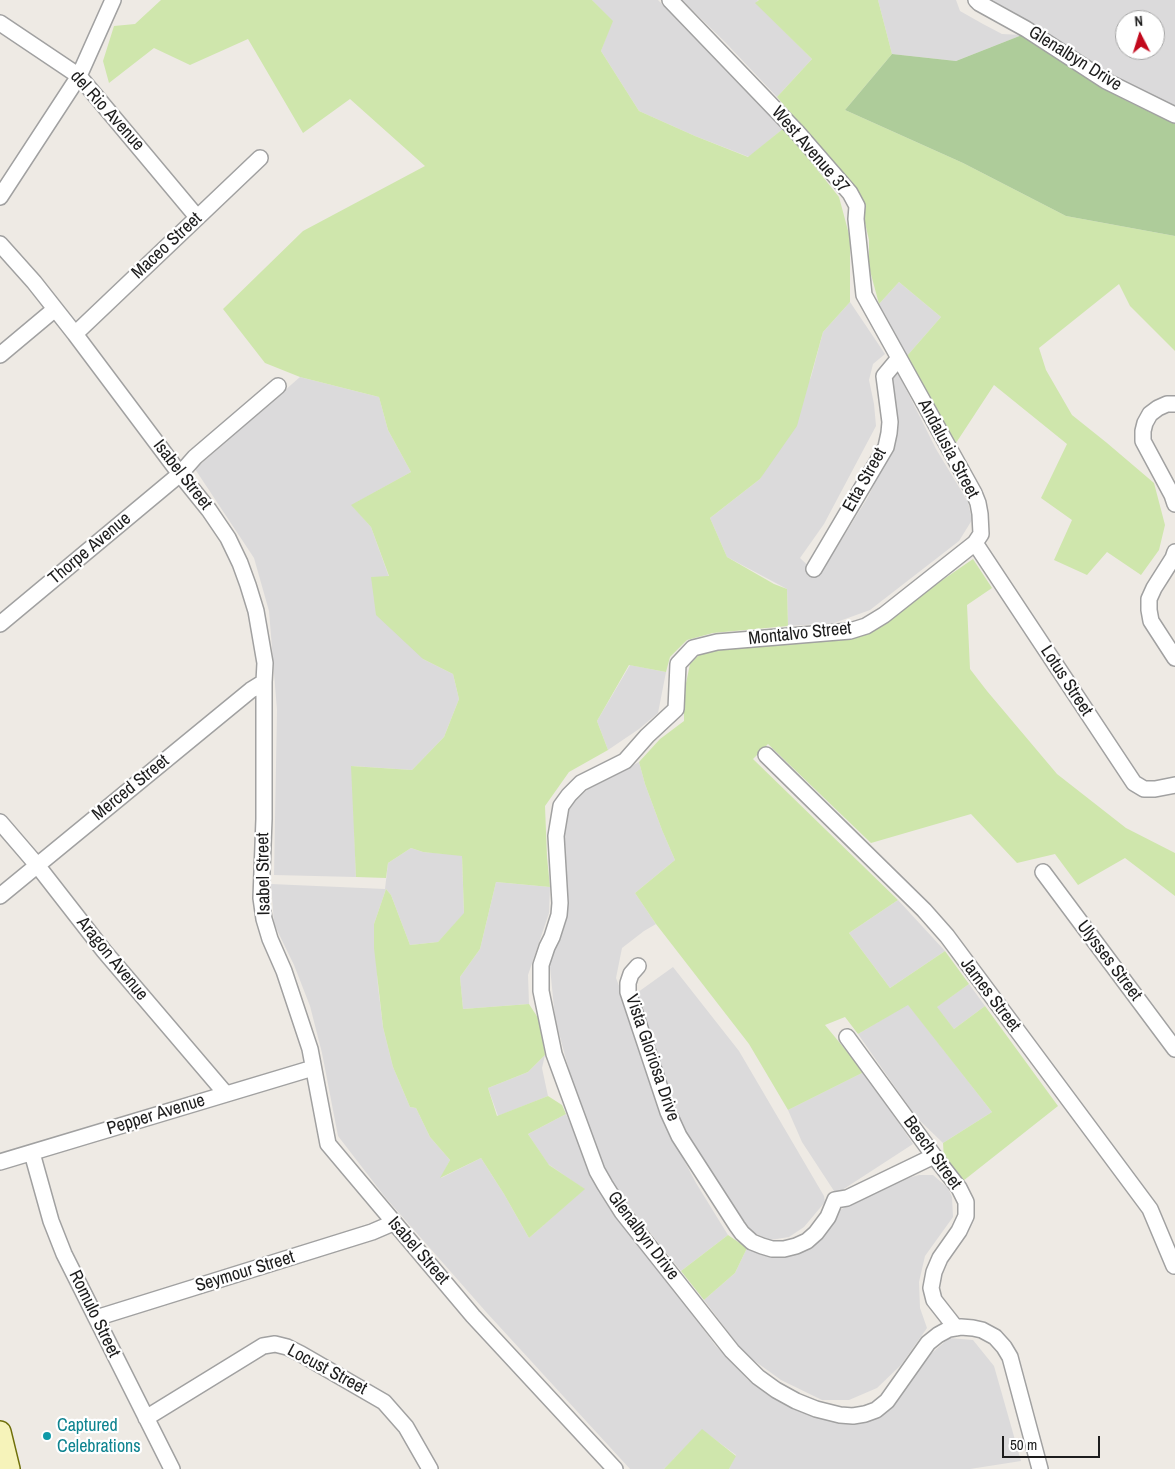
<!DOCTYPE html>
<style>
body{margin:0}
#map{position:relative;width:1175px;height:1469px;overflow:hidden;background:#eeeae4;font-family:"Archivo Narrow",sans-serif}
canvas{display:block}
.north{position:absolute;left:1115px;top:10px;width:50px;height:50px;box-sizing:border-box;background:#fff;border:1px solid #a5a5a5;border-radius:50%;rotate:355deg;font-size:14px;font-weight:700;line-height:20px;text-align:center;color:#1d1d1d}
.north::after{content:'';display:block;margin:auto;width:18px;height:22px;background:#c2091d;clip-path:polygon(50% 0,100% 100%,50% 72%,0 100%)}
.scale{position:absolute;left:1002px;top:1436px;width:98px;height:22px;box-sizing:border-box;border:2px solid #1d1d1d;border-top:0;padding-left:6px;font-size:15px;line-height:18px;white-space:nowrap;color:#1d1d1d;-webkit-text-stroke:4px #fff;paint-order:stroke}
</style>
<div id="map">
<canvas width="1175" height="1469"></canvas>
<div class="north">N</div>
<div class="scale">50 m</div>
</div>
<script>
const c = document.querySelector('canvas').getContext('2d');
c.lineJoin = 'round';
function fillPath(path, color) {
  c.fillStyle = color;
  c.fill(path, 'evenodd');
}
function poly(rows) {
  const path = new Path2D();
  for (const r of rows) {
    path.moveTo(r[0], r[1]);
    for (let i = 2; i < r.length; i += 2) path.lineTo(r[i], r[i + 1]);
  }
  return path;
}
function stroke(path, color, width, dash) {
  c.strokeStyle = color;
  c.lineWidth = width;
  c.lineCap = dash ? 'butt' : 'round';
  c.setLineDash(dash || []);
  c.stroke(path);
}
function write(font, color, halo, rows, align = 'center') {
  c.font = font + ' "Archivo Narrow",sans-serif';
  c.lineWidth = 4.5;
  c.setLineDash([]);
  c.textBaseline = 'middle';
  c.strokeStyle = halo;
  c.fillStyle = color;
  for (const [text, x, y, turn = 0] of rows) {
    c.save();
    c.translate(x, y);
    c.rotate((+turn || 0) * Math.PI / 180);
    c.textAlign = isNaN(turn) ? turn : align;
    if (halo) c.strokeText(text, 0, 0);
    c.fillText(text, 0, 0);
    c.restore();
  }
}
fillPath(poly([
 [592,0,658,0,784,128,749,157,695,136,639,111,601,51,612,21],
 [682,0,758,0,756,3,812,59,777,97,725,42],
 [878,0,956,0,960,11,983,24,1002,34,1022,35,956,61,892,54],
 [992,0,1175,0,1175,107,1111,77,995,7],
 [1125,20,1155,20,1155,50,1125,50],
 [899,282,941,317,906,357,886,326,879,304],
 [850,302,885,354,873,364,869,380,874,404,876,426,824,524,800,558,819,576,868,497,896,439,897,416,890,381,898,373,936,449,968,502,972,520,959,541,870,610,834,623,788,626,787,589,727,557,710,518,760,479,811,377,823,332],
 [300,377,379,397,388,430,411,472,352,505,371,527,389,577,423,659,453,674,459,699,444,737,412,770,352,766,356,877,274,875,277,710,269,611,254,558,195,469],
 [630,665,666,672,658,713,639,729,608,750,597,721],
 [639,762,645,784,662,830,675,860,635,893,656,924,644,931,622,948,616,978,633,1023,666,1126,696,1183,728,1235,681,1271,612,1185,581,1111,567,1063,555,1018,549,957,560,838,567,809,590,787],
 [411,848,423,852,462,855,464,914,438,942,410,945,391,895,386,889,374,924,378,986,383,1027,393,1067,410,1107,416,1108,430,1137,450,1160,441,1178,481,1158,504,1194,529,1238,584,1189,548,1164,528,1134,566,1114,594,1179,715,1345,748,1380,780,1400,876,1416,925,1359,949,1338,973,1340,994,1366,1021,1461,970,1469,729,1469,736,1455,702,1430,664,1469,630,1469,487,1313,385,1197,338,1136,322,1053,310,1006,294,965,274,924,271,884,385,889,388,863],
 [496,882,550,887,549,913,528,975,529,1004,463,1009,460,977,480,949],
 [898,900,945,951,890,988,849,933],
 [673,967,739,1051,824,1196,825,1202,804,1227,789,1237,770,1240,754,1233,736,1213,696,1153,672,1109,634,995],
 [969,984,985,1006,954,1029,936,1007],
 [908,1004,992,1112,943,1143,916,1117,858,1034],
 [545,1055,542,1068,548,1096,498,1116,488,1088,528,1072],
 [864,1072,913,1144,836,1194,802,1142,788,1110],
 [919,1175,933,1175,948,1188,952,1197,953,1217,925,1256,919,1282,920,1308,927,1328,901,1365,877,1388,849,1400,822,1400,781,1380,745,1354,704,1300,735,1273,747,1248,782,1256,827,1228,840,1210,884,1185]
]), '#dbdadb');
fillPath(poly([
 [161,0,592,0,613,21,601,51,639,111,695,136,748,157,784,128,839,197,850,238,850,302,823,332,797,426,760,479,710,518,727,557,774,584,787,589,788,626,713,633,687,640,670,657,666,672,629,665,597,721,608,750,569,772,545,806,547,857,550,887,496,882,480,949,460,977,463,1009,529,1004,540,1021,545,1055,528,1072,488,1088,497,1116,548,1096,562,1105,566,1114,528,1134,549,1165,585,1189,529,1238,504,1194,481,1158,440,1178,450,1160,430,1137,416,1108,410,1107,393,1067,383,1027,374,948,374,924,386,889,391,895,410,945,438,942,464,913,462,856,423,852,411,848,388,863,386,878,356,877,351,766,412,770,444,737,459,699,453,674,423,659,376,615,371,577,389,576,371,527,351,505,411,472,388,430,379,397,300,377,265,363,223,309,303,231,425,166,350,99,303,133,248,39,190,65,154,48,109,83,103,61,114,26,135,24],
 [759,0,878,0,892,54,845,110,963,163,1066,216,1175,236,1175,351,1130,306,1119,284,1039,348,1046,370,1072,415,1107,443,1154,483,1165,525,1159,550,1141,575,1107,552,1087,575,1054,560,1072,520,1041,498,1067,444,994,385,956,443,906,357,941,317,899,282,879,304,869,267,869,240,863,214,855,189,777,97,812,59,755,3],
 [973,559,992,588,967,605,970,669,987,691,1057,774,1126,828,1175,853,1175,896,1125,858,1078,885,1055,854,1017,863,971,814,871,843,768,744,753,759,898,900,849,933,890,988,945,951,969,984,937,1007,954,1029,985,1006,1058,1106,963,1181,944,1159,943,1143,992,1112,908,1005,858,1034,845,1017,825,1025,864,1072,788,1110,749,1044,656,924,635,893,675,860,662,830,645,784,639,762,660,739,684,721,684,693,690,664,704,650,883,621],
 [728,1235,747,1248,735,1273,704,1300,681,1271],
 [702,1429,736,1456,729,1469,664,1469]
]), '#cfe6ac');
fillPath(poly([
 [1022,35,1125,100,1175,124,1175,236,1066,216,963,163,845,110,892,54,956,61]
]), '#aecc9a');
const street = poly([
 [670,0,797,132,850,193,857,206,856,219,864,295,974,493,978,503,980,514,981,534,975,543,884,615,866,626,850,631,717,642,693,648,678,664,676,709,647,736,625,761,581,783,569,795,561,806,556,836,560,903,559,915,552,937,547,947,541,965,541,991,554,1054,597,1171,605,1185,622,1212,732,1351,758,1377,776,1390,796,1401,816,1409,840,1415,853,1416,865,1414,876,1410,887,1401,928,1343,938,1335,949,1329,961,1327,973,1328,982,1330,995,1337,1004,1347,1010,1357,1040,1469],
 [976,0,979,3,1026,29,1106,81,1175,115],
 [0,23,79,76,197,217],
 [0,197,79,76,113,0],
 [0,244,34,282,75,334,180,474,209,510,228,538,240,563,248,585,256,611,265,663,264,682,264,819,261,898,264,919,270,939,284,971,310,1049,328,1144,473,1316,615,1469],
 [75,334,260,158],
 [0,355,55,309],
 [1175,404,1167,404,1158,408,1150,414,1145,423,1143,431,1143,441,1172,495,1175,504],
 [975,543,1134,783,1144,789,1155,789,1175,785],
 [1175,552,1173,558,1154,588,1149,599,1149,610,1151,621,1175,658],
 [814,569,886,447,889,433,890,422,884,376,899,358],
 [0,624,180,474,195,457,278,386],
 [766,755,924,910,947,936,1150,1209,1174,1266],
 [0,822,37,865,104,951,226,1094],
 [1043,872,1175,1049],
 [0,896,251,690,264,682],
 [638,966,631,974,628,983,628,992,668,1112,679,1136,737,1226,742,1233,752,1242,762,1246,772,1249,784,1249,796,1246,807,1241,816,1233,828,1217,835,1200,847,1198,934,1156],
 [847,1037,934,1156,959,1188,966,1202,966,1216,959,1231,940,1258,934,1272,931,1288,934,1300,956,1328],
 [32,1153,51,1221,64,1254,172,1469],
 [0,1162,313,1068],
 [96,1318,372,1232,393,1223],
 [146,1418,263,1346,275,1344,287,1347,301,1354,384,1402,406,1427,430,1469]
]);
const secondary = poly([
 [0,1432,9,1469]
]);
stroke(street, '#a1a1a1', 18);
stroke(secondary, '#6f6f0a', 24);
stroke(street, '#fff', 15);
stroke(secondary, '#f6f3ba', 21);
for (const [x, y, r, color] of [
 [47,1436,5,"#0f9aa8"]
]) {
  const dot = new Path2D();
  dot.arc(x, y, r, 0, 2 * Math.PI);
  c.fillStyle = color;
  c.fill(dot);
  stroke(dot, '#fff', 2);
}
write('18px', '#1d1d1d', '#fff', [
 ["Glenalbyn Drive",1075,59,32],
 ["del Rio Avenue",107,111,48],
 ["West Avenue 37",810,150,49],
 ["Maceo Street",167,246,-43],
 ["Andalusia Street",948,449,62],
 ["Isabel Street",182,475,52],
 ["Etta Street",865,480,-61],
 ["Thorpe Avenue",90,549,-40],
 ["Montalvo Street",800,634,-6],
 ["Lotus Street",1066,681,57],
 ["Merced Street",131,788,-39],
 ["Isabel Street",264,874,-91],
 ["Aragon Avenue",112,959,51],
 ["Ulysses Street",1109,961,53],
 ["James Street",990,995,53],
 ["Vista Gloriosa Drive",652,1058,71],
 ["Pepper Avenue",156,1115,-17],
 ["Beech Street",932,1153,54],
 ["Glenalbyn Drive",643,1236,53],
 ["Isabel Street",418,1251,49],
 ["Seymour Street",245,1272,-17],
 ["Romulo Street",94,1314,64],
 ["Locust Street",327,1370,28]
]);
write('18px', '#0d838f', '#fff', [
 ["Captured",57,1426],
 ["Celebrations",57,1447]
], 'left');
</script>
